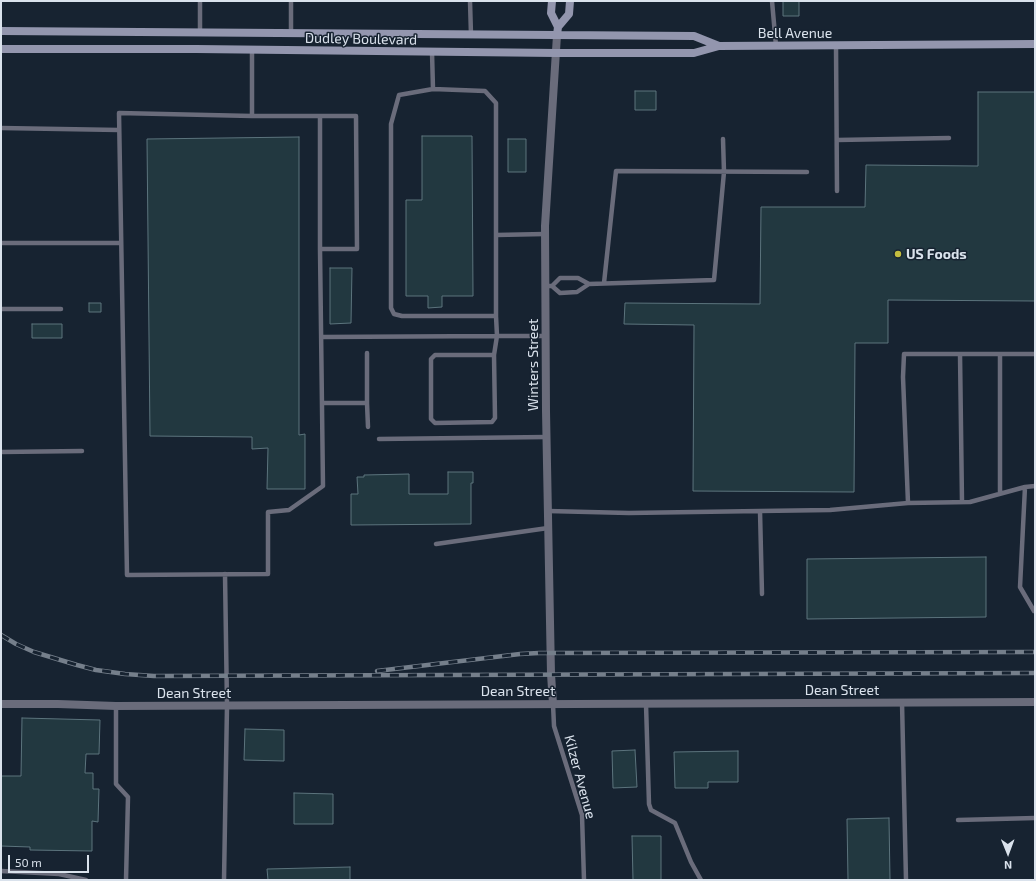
<!DOCTYPE html>
<style>
body{margin:0}
#map{position:relative;width:1036px;height:881px;overflow:hidden;background:#172331;font-family:"Exo 2",sans-serif}
canvas{display:block}
.frame{position:absolute;inset:0;border:2px solid #dae2ec;pointer-events:none}
.north{position:absolute;left:988px;top:833px;width:40px;height:40px;-webkit-text-stroke:3px #172331;paint-order:stroke;rotate:179deg;font-size:11px;font-weight:700;line-height:16px;text-align:center;color:#dae2ec}
.north::after{content:'';display:block;margin:auto;width:14px;height:18px;background:#dae2ec;clip-path:polygon(50% 0,100% 100%,50% 72%,0 100%)}
.scale{position:absolute;left:8px;top:855px;width:81px;height:18px;box-sizing:border-box;border:2px solid #dae2ec;border-top:0;padding-left:5px;font-size:12px;line-height:14px;white-space:nowrap;color:#dae2ec;-webkit-text-stroke:3px #172331;paint-order:stroke}
</style>
<div id="map">
<canvas width="1036" height="881"></canvas>
<div class="frame"></div>
<div class="north">N</div>
<div class="scale">50 m</div>
</div>
<script>
const c = document.querySelector('canvas').getContext('2d');
c.lineJoin = 'round';
function fillPath(path, color) {
  c.fillStyle = color;
  c.fill(path, 'evenodd');
}
function poly(rows) {
  const path = new Path2D();
  for (const r of rows) {
    path.moveTo(r[0], r[1]);
    for (let i = 2; i < r.length; i += 2) path.lineTo(r[i], r[i + 1]);
  }
  return path;
}
function stroke(path, color, width, dash) {
  c.strokeStyle = color;
  c.lineWidth = width;
  c.lineCap = dash ? 'butt' : 'round';
  c.setLineDash(dash || []);
  c.stroke(path);
}
function write(font, color, halo, rows, align = 'center') {
  c.font = font + ' "Exo 2",sans-serif';
  c.lineWidth = 3;
  c.setLineDash([]);
  c.textBaseline = 'middle';
  c.strokeStyle = halo;
  c.fillStyle = color;
  for (const [text, x, y, turn = 0] of rows) {
    c.save();
    c.translate(x, y);
    c.rotate((+turn || 0) * Math.PI / 180);
    c.textAlign = isNaN(turn) ? turn : align;
    if (halo) c.strokeText(text, 0, 0);
    c.fillText(text, 0, 0);
    c.restore();
  }
}
const building = poly([
 [783,1,799,1,799,16,783,16,783,1],
 [635,91,656,91,656,110,635,110,635,91],
 [978,92,1035,92,1035,301,888,300,888,343,855,343,854,492,693,491,694,325,624,324,625,303,760,304,761,207,865,207,866,165,978,166,978,92],
 [422,136,472,136,473,296,442,296,442,307,428,308,428,296,406,296,406,200,422,200,422,136],
 [299,137,299,435,305,434,305,489,267,489,268,448,252,449,252,437,150,436,147,139,299,137],
 [508,139,526,139,526,172,508,172,508,139],
 [330,268,352,268,351,323,330,324,330,268],
 [89,303,101,303,101,312,89,312,89,303],
 [32,324,62,324,62,338,32,338,32,324],
 [448,472,473,472,473,483,471,483,471,524,351,525,351,494,358,494,357,477,364,477,364,475,409,474,409,494,448,494,448,472],
 [986,557,986,617,807,619,807,559,986,557],
 [22,718,100,720,99,754,86,754,85,773,93,773,93,789,99,789,98,822,92,821,92,851,30,850,30,847,1,846,1,776,21,776,22,718],
 [245,729,284,730,284,761,244,760,245,729],
 [635,750,637,787,613,788,612,751,635,750],
 [738,751,738,782,708,782,708,788,675,788,674,752,738,751],
 [294,793,333,794,333,824,294,824,294,793],
 [889,818,890,880,848,880,847,819,889,818],
 [632,836,661,836,661,880,633,880,632,836],
 [350,867,350,880,268,880,267,869,350,867]
]);
fillPath(building, '#223840');
stroke(building, '#5c747d', 1);
stroke(poly([
 [200,1,200,31],
 [291,1,291,33],
 [470,1,471,35],
 [772,1,776,46],
 [836,45,837,191],
 [432,52,433,89],
 [433,89,485,91,496,103,496,316,402,316,394,314,391,308,391,124,399,95,433,89],
 [252,116,252,50],
 [320,116,320,249,323,486,289,510,268,512,268,574,127,575,119,113,252,116,356,116,357,249,320,249],
 [1,128,119,130],
 [837,140,949,138],
 [496,235,545,234],
 [1,243,121,243],
 [604,283,616,171,807,172],
 [546,286,552,286,560,293,577,292,589,284,714,280,724,172,723,139],
 [552,286,560,278,578,278,589,284],
 [1,309,61,309],
 [496,316,497,336,546,336],
 [322,337,497,336,494,355,495,418,492,422,435,423,431,419,431,359,435,355,494,355],
 [960,354,962,502],
 [1000,354,1000,494],
 [1035,354,904,354,903,377,908,503,970,502,1025,487,1035,486],
 [322,403,367,403,367,353],
 [367,403,368,427],
 [379,439,547,437],
 [1,452,82,451],
 [1025,487,1020,587,1034,611],
 [548,511,629,513,760,511,762,594],
 [760,511,830,510,908,503],
 [436,544,548,528],
 [902,702,906,880],
 [553,704,554,726,582,815,584,880],
 [646,704,649,804,651,810,675,823,691,862,701,880],
 [116,706,116,784,128,797,126,880],
 [958,820,1035,818],
 [1,871,59,874,86,880],
 [224,880,227,706,225,574]
]), '#6a6c7b', 4.5);
stroke(poly([
 [1,704,58,704,116,706,1035,702]
]), '#6a6c7b', 8);
stroke(poly([
 [553,704,551,674,546,411,545,226,557,35]
]), '#6a6c7b', 8);
stroke(poly([
 [552,1,551,13,558,27,557,35],
 [558,27,569,14,570,1],
 [1,31,694,36,719,46,1035,44],
 [1,49,196,49,556,53,694,53,719,46]
]), '#9396ae', 8);
const rail = poly([
 [1,635,16,644,34,652,77,665,96,670,125,674,154,676,1035,673],
 [377,671,520,654,539,653,1035,652]
]);
stroke(rail, '#757f8b', 4.5);
stroke(rail, '#172331', 3, [9]);
for (const [x, y, r, color] of [
 [898,254,4,"#c3bd3f"]
]) {
  const dot = new Path2D();
  dot.arc(x, y, r, 0, 2 * Math.PI);
  c.fillStyle = color;
  c.fill(dot);
  stroke(dot, '#172331', 1.5);
}
write('14px', '#dae2ec', '#172331', [
 ["Bell Avenue",795,33],
 ["Dudley Boulevard",361,39,1],
 ["Winters Street",533,365,-90],
 ["Dean Street",842,690],
 ["Dean Street",518,691],
 ["Dean Street",194,693],
 ["Kilzer Avenue",580,777,75]
]);
write('bold 14px', '#dae2ec', '#172331', [
 ["US Foods",906,254]
], 'left');
</script>
